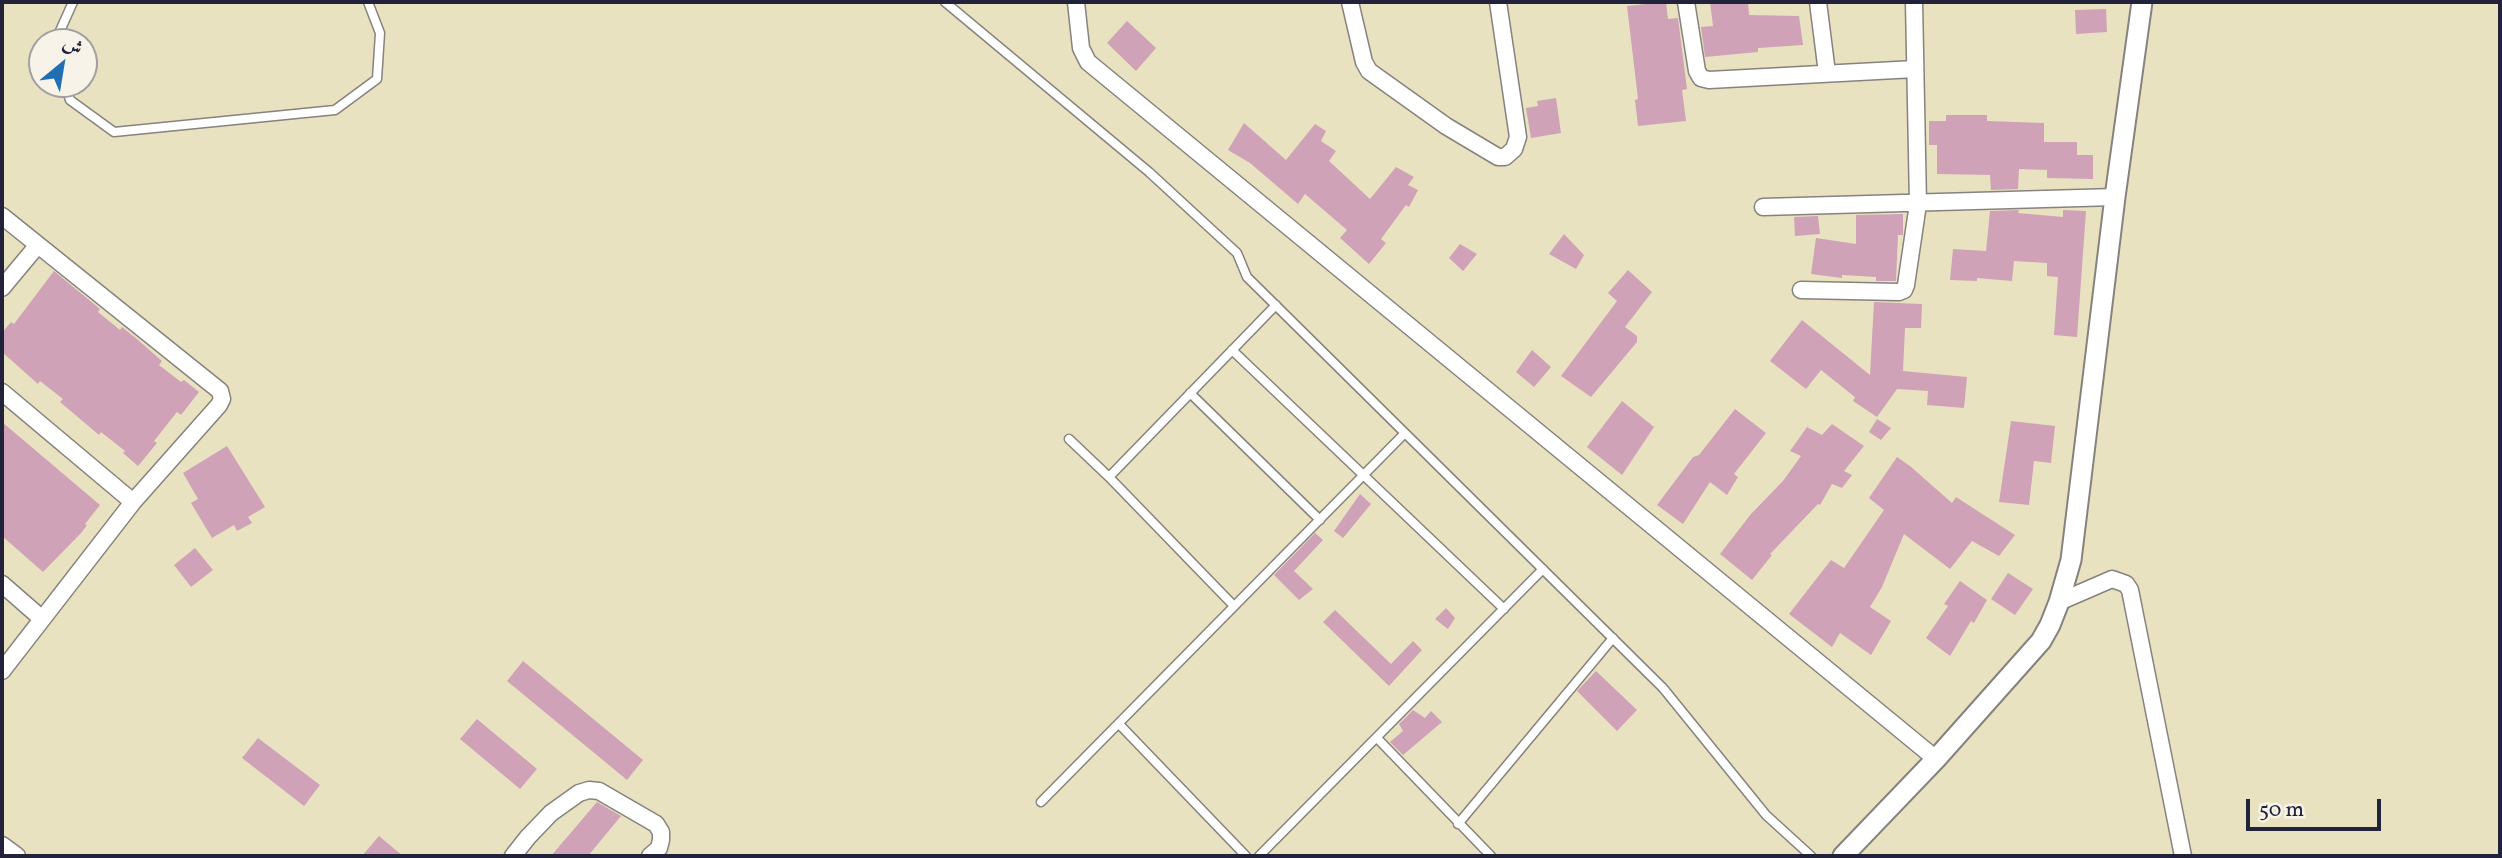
<!DOCTYPE html>
<meta charset="utf-8">
<style>
body{margin:0}
#map{position:relative;width:2502px;height:858px;overflow:hidden;background:#e9e2c0;font-family:Vollkorn,Amiri,serif}
canvas{display:block}
.frame{position:absolute;inset:0;border:4px solid #22223b;pointer-events:none}
.north{position:absolute;left:28px;top:28px;width:70px;height:70px;box-sizing:border-box;background:#f7f3e8;border:2px solid #a29fa3;border-radius:50%;rotate:30deg;font-size:19px;font-weight:700;line-height:28px;text-align:center;color:#22223b}
.north::after{content:'';display:block;margin:auto;width:24px;height:32px;background:#1f6fb2;clip-path:polygon(50% 0,100% 100%,50% 72%,0 100%)}
.scale{position:absolute;left:2246px;top:799px;width:135px;height:32px;box-sizing:border-box;border:4px solid #22223b;border-top:0;padding-left:9px;font-size:21px;line-height:24px;white-space:nowrap;color:#22223b;-webkit-text-stroke:5px #f7f3e8;paint-order:stroke}
</style>
<div id="map">
<canvas width="2502" height="858"></canvas>
<div class="frame"></div>
<div class="north">ش</div>
<div class="scale">50 m</div>
</div>
<script>
const c = document.querySelector('canvas').getContext('2d');
c.lineJoin = 'round';
function fillPath(path, color) {
  c.fillStyle = color;
  c.fill(path, 'evenodd');
}
function poly(rows) {
  const path = new Path2D();
  for (const r of rows) {
    path.moveTo(r[0], r[1]);
    for (let i = 2; i < r.length; i += 2) path.lineTo(r[i], r[i + 1]);
  }
  return path;
}
function stroke(path, color, width, dash) {
  c.strokeStyle = color;
  c.lineWidth = width;
  c.lineCap = dash ? 'butt' : 'round';
  c.setLineDash(dash || []);
  c.stroke(path);
}
fillPath(poly([
 [1666,2,1668,19,1678,18,1687,89,1682,90,1686,121,1638,126,1635,100,1638,99,1627,6],
 [1710,2,1748,2,1749,15,1799,16,1803,45,1758,48,1758,52,1705,57,1701,27,1713,26],
 [2106,9,2107,32,2076,34,2075,10],
 [1127,21,1156,48,1136,71,1107,43],
 [1556,98,1561,133,1531,138,1526,108,1538,106,1537,101],
 [1946,115,1987,115,1987,121,2044,123,2044,142,2077,142,2077,155,2093,155,2093,179,2047,178,2047,170,2019,169,2018,189,1991,190,1990,175,1937,174,1937,145,1929,145,1929,121,1946,121],
 [1244,123,1286,160,1315,124,1326,131,1321,141,1336,151,1329,161,1370,199,1396,167,1414,177,1408,185,1418,190,1409,207,1406,205,1381,239,1386,243,1369,264,1340,238,1347,230,1305,194,1298,204,1250,163,1228,150],
 [2019,210,2018,213,2063,217,2063,210,2086,211,2077,337,2054,335,2058,277,2047,276,2047,263,2014,261,2012,281,1977,278,1977,281,1950,280,1953,249,1986,251,1990,211],
 [1903,214,1903,235,1898,235,1896,281,1876,281,1876,277,1842,275,1842,278,1811,274,1816,238,1856,244,1856,215],
 [1818,216,1820,234,1795,236,1794,217],
 [1564,234,1584,255,1576,269,1549,254],
 [1460,244,1477,254,1463,271,1449,258],
 [1628,270,1652,292,1625,327,1637,336,1637,342,1591,397,1561,376,1617,301,1608,293],
 [54,271,100,309,98,312,120,330,122,327,138,340,162,361,159,365,181,382,184,380,199,392,181,415,177,412,154,441,157,443,138,466,123,453,125,451,101,432,99,435,60,402,63,399,40,381,38,384,2,352,2,333,11,322,14,324],
 [1874,302,1922,304,1921,328,1905,328,1903,371,1967,377,1964,408,1927,405,1928,391,1897,389,1877,417,1853,401,1855,397,1821,370,1806,389,1770,361,1802,320,1870,375],
 [1532,350,1551,367,1534,387,1516,372],
 [1622,401,1654,427,1622,475,1587,447],
 [1735,409,1766,433,1734,474,1738,477,1727,495,1710,482,1683,524,1657,505,1693,457,1699,455],
 [1877,419,1891,428,1881,440,1869,432],
 [2011,421,2055,426,2051,463,2034,461,2029,505,1999,502],
 [2,422,100,505,85,524,87,525,82,532,43,572,2,536],
 [1832,424,1864,446,1844,471,1852,475,1842,488,1832,484,1820,505,1818,504,1770,554,1772,555,1752,580,1720,554,1751,514,1783,481,1801,456,1790,451,1807,427,1822,435],
 [227,446,265,507,248,517,252,523,237,531,234,525,212,538,191,503,198,499,183,473],
 [1897,457,1910,466,1952,503,1956,497,2015,535,1999,556,1972,541,1950,569,1904,534,1882,587,1870,607,1891,621,1871,655,1840,633,1832,647,1789,614,1831,560,1844,568,1884,510,1869,498],
 [1360,494,1371,504,1343,538,1334,531],
 [1315,533,1323,540,1294,571,1313,589,1299,600,1274,575],
 [195,548,213,570,191,587,174,565],
 [2008,573,2033,589,2015,615,1991,599],
 [1960,581,1987,600,1974,623,1971,621,1950,656,1926,638,1948,606,1944,604],
 [1446,608,1455,618,1448,629,1435,619],
 [1335,610,1391,664,1413,641,1422,650,1389,686,1323,622],
 [523,661,643,760,627,780,507,681],
 [1596,671,1637,710,1617,731,1577,691],
 [1413,710,1425,718,1431,711,1442,722,1403,755,1390,742,1403,731,1399,724],
 [477,719,537,769,520,789,460,739],
 [258,738,320,785,304,806,242,758],
 [597,802,621,816,588,856,551,856],
 [379,836,403,856,362,856]
]), '#cfa2b8');
const service = poly([
 [945,2,1149,172,1237,253,1247,277,1663,688,1766,815,1811,856],
 [55,42,73,2],
 [65,84,70,100,114,132,335,110,377,79,380,33,368,2],
 [1232,350,1504,609],
 [1190,393,1320,520],
 [1069,439,1109,477,1276,305],
 [1109,477,1234,606],
 [1119,724,1246,856],
 [1377,738,1491,856],
 [1041,802,1405,433],
 [1458,824,1613,638],
 [1259,856,1543,569]
]);
const minor = poly([
 [1076,2,1081,48,1088,62,1936,759],
 [1350,2,1364,62,1369,71,1446,126,1498,157,1505,157,1514,149,1518,137,1498,2],
 [1686,2,1697,71,1701,78,1709,80,1915,69],
 [1818,2,1827,73],
 [1763,207,2115,197],
 [2,216,220,391,222,399,219,405,133,502,2,671],
 [2,288,37,246],
 [1801,290,1899,292,1904,290,1906,285,1918,204,1914,2],
 [2,392,133,502],
 [2,584,41,618],
 [2059,602,2112,579,2126,584,2130,590,2183,856],
 [2,845,17,856],
 [513,856,528,837,551,813,579,793,589,790,599,791,656,824,661,832,661,840,659,848,650,856]
]);
const tertiary = poly([
 [1843,856,1936,759,2041,641,2050,625,2059,602,2071,560,2115,197,2142,2]
]);
stroke(service, '#86827e', 11);
stroke(minor, '#86827e', 19);
stroke(tertiary, '#86827e', 23);
stroke(service, '#fff', 8);
stroke(minor, '#fff', 16);
stroke(tertiary, '#fff', 19);
</script>
